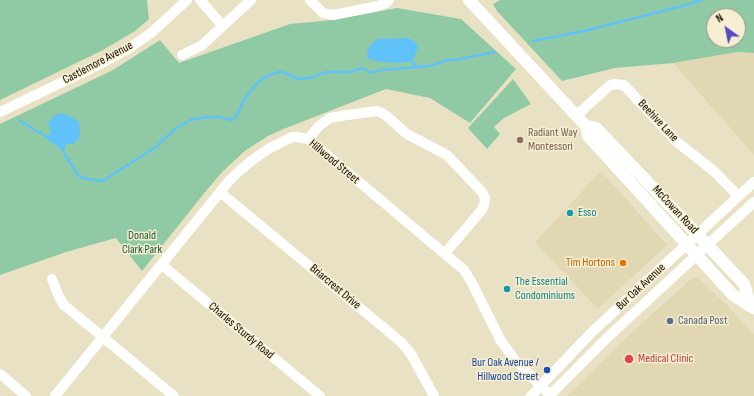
<!DOCTYPE html>
<style>
body{margin:0}
#map{position:relative;width:754px;height:396px;overflow:hidden;background:#e9e1c4;font-family:"Sofia Sans Condensed",sans-serif}
canvas{display:block}
.north{position:absolute;left:706px;top:8px;width:40px;height:40px;box-sizing:border-box;background:#f6eed1;border:1px solid #9a947f;border-radius:50%;rotate:327deg;font-size:11px;font-weight:700;line-height:16px;text-align:center;color:#110e05}
.north::after{content:'';display:block;margin:auto;width:14px;height:18px;background:#594ac2;clip-path:polygon(50% 0,100% 100%,50% 72%,0 100%)}
</style>
<div id="map">
<canvas width="754" height="396"></canvas>
<div class="north">N</div>
</div>
<script>
const c = document.querySelector('canvas').getContext('2d');
c.lineJoin = 'round';
function fillPath(path, color) {
  c.fillStyle = color;
  c.fill(path, 'evenodd');
}
function poly(rows) {
  const path = new Path2D();
  for (const r of rows) {
    path.moveTo(r[0], r[1]);
    for (let i = 2; i < r.length; i += 2) path.lineTo(r[i], r[i + 1]);
  }
  return path;
}
function stroke(path, color, width, dash) {
  c.strokeStyle = color;
  c.lineWidth = width;
  c.lineCap = dash ? 'butt' : 'round';
  c.setLineDash(dash || []);
  c.stroke(path);
}
function write(font, color, halo, rows, align = 'center') {
  c.font = font + ' "Sofia Sans Condensed",sans-serif';
  c.lineWidth = 3;
  c.setLineDash([]);
  c.textBaseline = 'middle';
  c.strokeStyle = halo;
  c.fillStyle = color;
  for (const [text, x, y, turn = 0] of rows) {
    c.save();
    c.translate(x, y);
    c.rotate((+turn || 0) * Math.PI / 180);
    c.textAlign = isNaN(turn) ? turn : align;
    if (halo) c.strokeText(text, 0, 0);
    c.fillText(text, 0, 0);
    c.restore();
  }
}
fillPath(poly([
 [737,52,754,53,754,155,673,63],
 [601,171,667,245,598,309,535,242],
 [697,277,727,305,754,335,754,396,567,396,631,333,691,279]
]), '#e1d8b3');
fillPath(poly([
 [0,0,147,0,149,19,135,31,103,50,0,100],
 [500,0,754,0,754,53,737,52,673,63,615,68,562,81,497,11,493,4],
 [714,16,738,16,738,40,714,40],
 [397,8,461,19,516,69,470,123,430,98,386,89,281,130,268,136,246,150,222,172,206,191,142,271,116,238,66,252,0,275,0,124,113,70,160,40,179,63,290,24,332,20],
 [513,79,531,104,504,118,494,127,500,134,487,149,468,128]
]), '#90caa4');
fillPath(poly([
 [407,38,413,40,418,47,413,60,411,61,402,63,380,62,367,58,367,53,370,46,377,39],
 [62,113,77,120,79,123,80,133,79,139,73,144,66,144,64,153,56,145,48,140,47,137,51,132,48,123,55,115]
]), '#61c2f9');
stroke(poly([
 [533,41,584,31,690,4,702,0],
 [411,61,417,66],
 [20,121,47,137],
 [64,153,79,176,87,179,103,181,157,146,175,129,190,120,207,117,220,117,230,120,233,119,236,117,244,100,255,85,263,78,278,72,283,72,298,79,309,78,327,72,351,72,363,68,372,73,381,70,429,66,448,60,456,60,494,52]
]), '#61c2f9', 2.5);
stroke(poly([
 [200,0,223,26],
 [310,0,323,13,333,15,378,6,386,3,389,0],
 [182,55,201,46,251,0],
 [0,112,96,66,128,49,151,33,187,0],
 [576,116,609,86,614,84,624,85,677,142,715,172,738,196],
 [308,139,319,126,330,118,347,115,377,111,384,114,407,134,447,155,482,192,485,198,484,205,481,211,445,253],
 [220,192,401,342,411,354,434,396],
 [162,265,320,396],
 [52,279,59,297,64,305,174,396],
 [0,374,26,396],
 [55,396,229,181,239,171,255,158,270,148,292,137,297,137,308,139,464,270,472,283,501,341,515,360,551,396],
 [531,396,592,332,754,182],
 [549,396,608,337,754,202]
]), '#fff', 10);
stroke(poly([
 [469,0,586,126,596,128,714,252,744,284,750,304],
 [586,126,588,136,620,171,733,295,753,308]
]), '#fff', 12);
for (const [x, y, r, color] of [
 [520,140,4,"#8d6e63"],
 [570,213,4,"#0f9aa8"],
 [623,263,4,"#e8710a"],
 [507,289,4,"#0f9aa8"],
 [670,321,4,"#5c6f8a"],
 [629,359,5,"#e0444e"],
 [547,370,4,"#1a4fb4"]
]) {
  const dot = new Path2D();
  dot.arc(x, y, r, 0, 2 * Math.PI);
  c.fillStyle = color;
  c.fill(dot);
  stroke(dot, '#f6eed1', 1.5);
}
write('12px', '#110e05', '#f6eed1', [
 ["Castlemore Avenue",98,63,-28],
 ["Beehive Lane",658,121,47],
 ["Hillwood Street",334,162,40],
 ["McCowan Road",675,210,47],
 ["Briarcrest Drive",335,287,40],
 ["Bur Oak Avenue",641,287,-43],
 ["Charles Sturdy Road",241,331,40]
]);
write('12px', '#785e54', '#f6eed1', [
 ["Radiant Way",528,133],
 ["Montessori",528,147]
], 'left');
write('12px', '#0d838f', '#f6eed1', [
 ["Esso",578,213],
 ["The Essential",515,282],
 ["Condominiums",515,296]
], 'left');
write('12px', '#125834', '#f6eed1', [
 ["Donald",142,236],
 ["Clark Park",142,250]
]);
write('12px', '#c56008', '#f6eed1', [
 ["Tim Hortons",615,263]
], 'right');
write('12px', '#4e5e75', '#f6eed1', [
 ["Canada Post",678,321]
], 'left');
write('12px', '#be3a42', '#f6eed1', [
 ["Medical Clinic",638,359]
], 'left');
write('12px', '#164399', '#f6eed1', [
 ["Bur Oak Avenue /",539,363],
 ["Hillwood Street",539,377]
], 'right');
</script>
